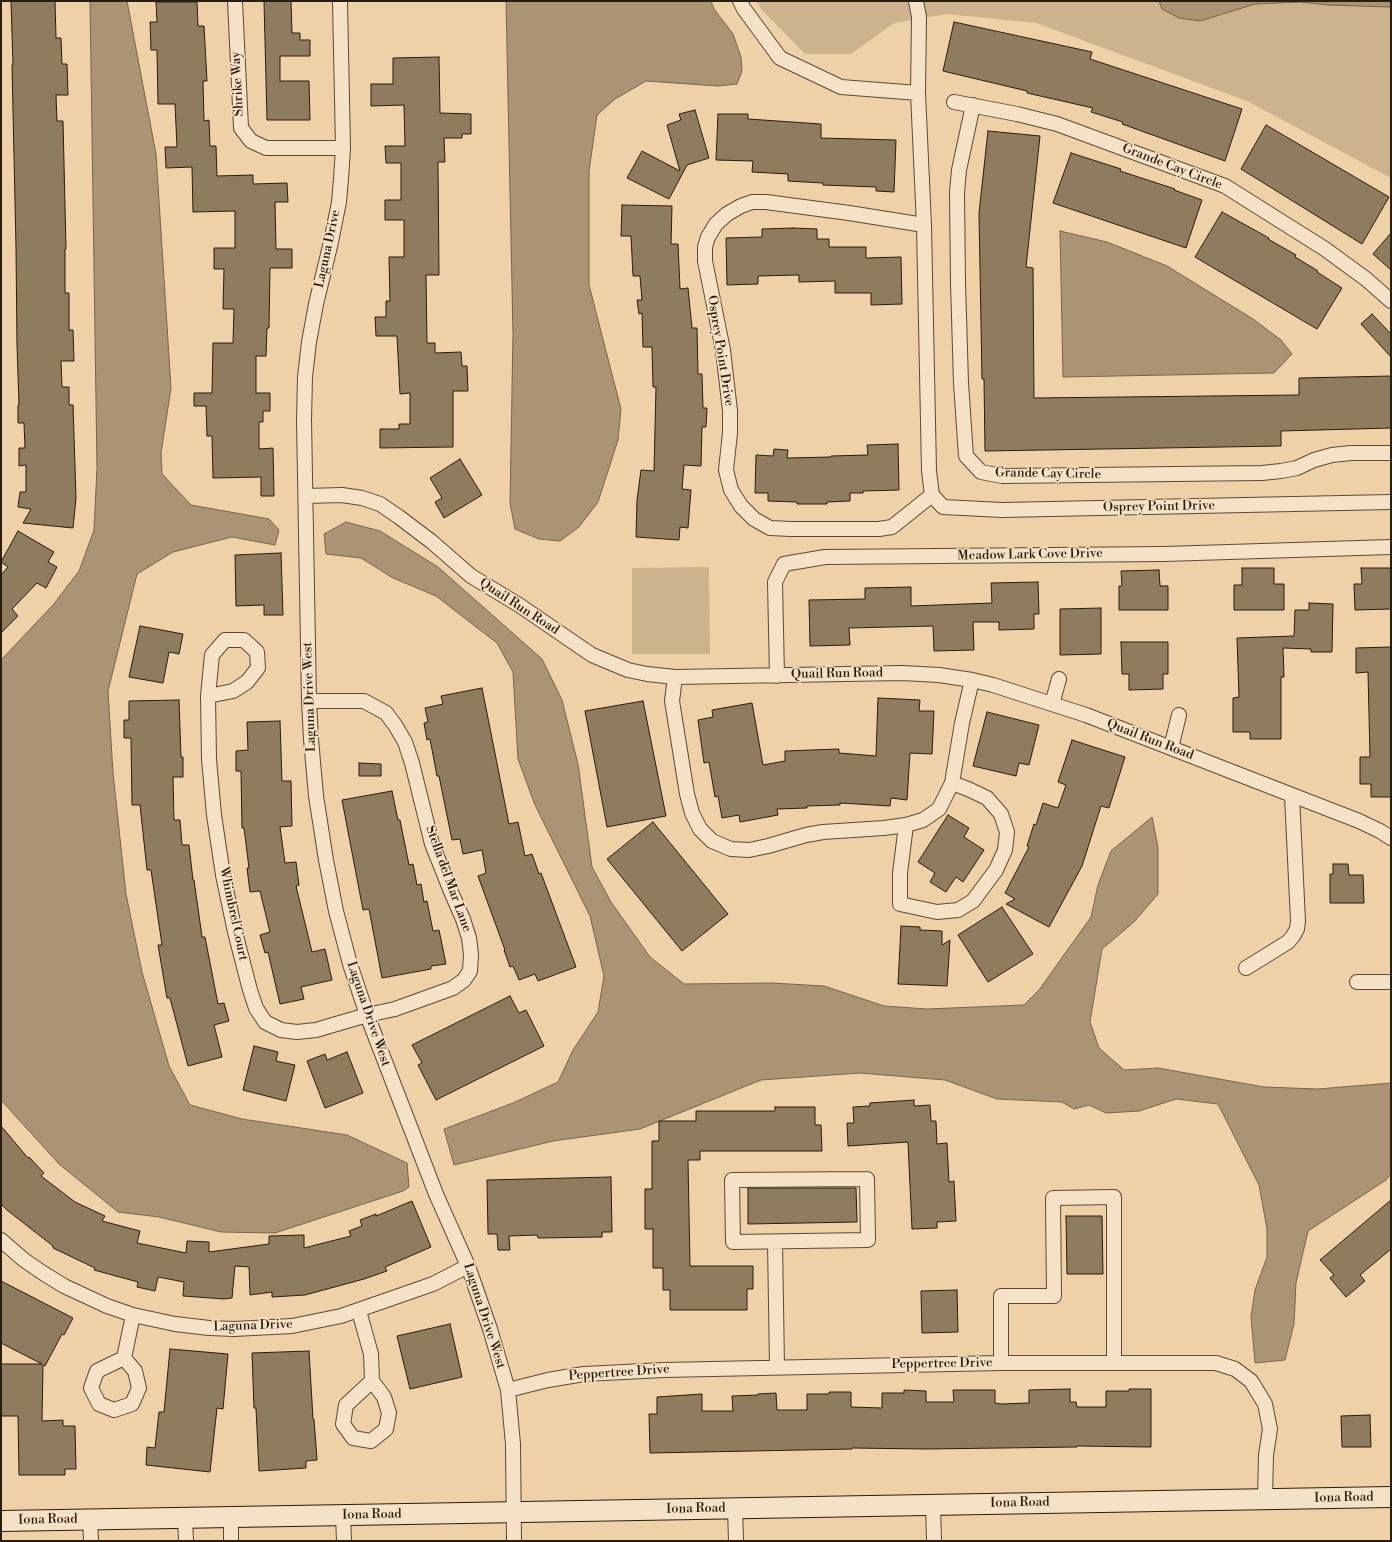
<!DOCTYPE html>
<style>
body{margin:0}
#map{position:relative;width:1392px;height:1542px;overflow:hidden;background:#efd1a8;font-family:"Libre Bodoni",serif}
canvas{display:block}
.frame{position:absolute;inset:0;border:2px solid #281d0e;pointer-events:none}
</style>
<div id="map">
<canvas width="1392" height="1542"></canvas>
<div class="frame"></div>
</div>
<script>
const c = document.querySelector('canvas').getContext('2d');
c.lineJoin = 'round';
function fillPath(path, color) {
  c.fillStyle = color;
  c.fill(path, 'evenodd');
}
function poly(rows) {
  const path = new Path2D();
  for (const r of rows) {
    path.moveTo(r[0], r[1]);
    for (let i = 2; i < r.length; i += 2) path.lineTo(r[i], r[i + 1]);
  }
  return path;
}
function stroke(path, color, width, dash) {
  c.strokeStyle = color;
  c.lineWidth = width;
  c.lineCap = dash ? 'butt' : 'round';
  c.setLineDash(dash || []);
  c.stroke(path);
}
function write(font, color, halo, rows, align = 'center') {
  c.font = font + ' "Libre Bodoni",serif';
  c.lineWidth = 3;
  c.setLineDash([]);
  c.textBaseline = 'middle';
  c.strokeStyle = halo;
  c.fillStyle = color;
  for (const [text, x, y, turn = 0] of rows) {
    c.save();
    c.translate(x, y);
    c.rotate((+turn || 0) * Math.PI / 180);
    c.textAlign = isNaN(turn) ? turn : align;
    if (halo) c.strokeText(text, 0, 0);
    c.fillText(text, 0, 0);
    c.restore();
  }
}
fillPath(poly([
 [757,1,1391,1,1391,178,1247,101,1036,23,947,14,894,23,851,54,805,54,761,9],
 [709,567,710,654,632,654,632,568]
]), '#cdb28e');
const water = poly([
 [90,1,127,1,156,154,171,388,161,453,162,474,191,505,269,519,279,530,275,545,232,537,173,552,137,574,108,691,113,773,126,894,142,972,169,1066,190,1105,242,1119,347,1135,407,1163,409,1187,403,1191,275,1233,221,1232,159,1217,118,1212,59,1164,1,1100,1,660,53,605,79,571,94,530,97,468,90,1],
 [506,1,711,1,714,9,733,34,741,57,742,71,737,84,718,86,646,81,615,99,597,115,589,171,589,285,621,409,618,440,598,502,579,527,560,541,539,539,515,529,510,503,513,334,506,1],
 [1159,1,1391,1,1391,7,1328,5,1300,2,1255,4,1200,21,1179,18,1162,9,1159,1],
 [1060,231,1107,242,1167,266,1253,319,1281,340,1292,354,1274,373,1063,377,1060,231],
 [346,522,380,531,438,567,542,659,562,700,578,764,592,867,611,902,650,957,684,984,772,983,824,986,884,1006,927,1009,1024,1005,1039,990,1091,917,1098,885,1111,851,1152,817,1158,847,1158,894,1134,922,1102,949,1090,1022,1099,1048,1124,1070,1158,1068,1264,1087,1318,1089,1391,1083,1391,1174,1386,1180,1308,1231,1296,1283,1294,1324,1285,1360,1255,1363,1251,1317,1255,1290,1267,1257,1267,1229,1259,1185,1218,1104,1176,1099,1139,1111,1106,1113,1089,1105,1074,1109,1062,1102,997,1099,945,1080,860,1073,761,1080,640,1129,553,1141,454,1165,444,1129,513,1103,558,1082,573,1050,598,1012,604,976,590,916,535,805,518,759,513,672,497,643,436,596,393,578,361,558,326,554,324,534,346,522]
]);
fillPath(water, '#ab9474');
stroke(water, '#77644b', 1);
const building = poly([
 [11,1,55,1,56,38,61,38,62,64,67,64,68,95,56,95,57,121,63,121,66,249,65,249,65,293,69,293,69,330,73,330,74,361,61,361,62,387,69,387,69,405,73,405,76,498,73,528,23,523,31,509,18,507,20,492,26,492,26,465,19,466,19,448,25,448,24,423,18,423,18,405,19,405,17,345,16,248,12,65,13,65,11,1],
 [264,1,291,1,292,33,300,33,300,40,310,40,310,56,280,56,280,81,309,81,310,120,267,120,264,1],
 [156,2,197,2,198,26,204,26,207,81,203,81,204,121,209,120,210,146,216,146,217,176,253,175,253,184,287,183,288,202,275,202,276,249,292,249,292,268,270,268,269,328,267,328,266,356,256,356,256,393,270,393,270,411,263,411,263,422,259,422,259,449,273,448,274,496,261,496,261,477,213,478,212,436,207,436,206,406,194,406,194,393,212,393,213,343,233,343,234,309,223,309,224,269,214,269,214,248,235,248,235,211,193,212,192,167,166,168,165,147,177,147,175,104,158,104,157,50,151,50,150,22,157,22,156,2],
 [954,22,1092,52,1090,59,1242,109,1225,161,1122,124,1123,122,1091,112,1093,108,1027,93,1027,91,943,71,954,22],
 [439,57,440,113,471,114,471,134,462,134,462,138,444,138,445,162,438,162,439,275,426,275,427,343,435,343,435,353,461,352,462,366,467,366,468,391,453,391,453,447,380,448,380,429,399,429,399,424,410,424,410,393,400,394,397,336,376,336,375,317,386,317,386,301,390,301,389,257,404,257,404,220,385,220,385,200,401,200,401,163,386,163,385,146,405,146,404,105,371,106,371,84,393,84,393,58,439,57],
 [695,110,709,158,687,165,669,199,627,178,642,151,680,171,667,125,681,120,679,114,695,110],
 [718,114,748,114,748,119,821,124,821,138,896,140,894,192,876,191,876,187,823,185,823,183,788,181,788,174,752,172,753,161,716,160,718,114],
 [1266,125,1389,197,1362,244,1241,169,1266,125],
 [988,131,1040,136,1026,267,1033,268,1034,398,1299,395,1299,378,1391,376,1391,428,1281,431,1281,446,985,451,984,379,982,379,979,213,988,131],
 [1071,153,1121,169,1120,171,1175,189,1174,190,1202,200,1186,248,1053,203,1071,153],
 [622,205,672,206,671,244,678,244,680,289,688,288,692,328,697,328,698,374,702,374,703,408,707,408,706,427,702,427,701,466,684,465,682,489,691,490,688,528,680,527,679,540,636,537,637,500,641,470,654,471,656,387,653,387,652,347,643,347,642,313,639,314,637,300,642,300,640,276,633,276,631,236,621,236,622,205],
 [1222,212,1269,238,1268,239,1296,255,1295,257,1318,271,1317,272,1342,288,1317,329,1195,257,1222,212],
 [793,228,817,229,817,239,829,239,829,247,866,247,866,258,901,257,902,304,871,305,871,293,835,293,835,281,799,282,799,275,758,276,758,284,727,285,726,238,762,237,762,229,793,228],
 [1391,233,1391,270,1373,254,1391,233],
 [1372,314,1391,334,1391,357,1361,324,1372,314],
 [898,444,899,490,863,491,863,493,850,493,850,501,827,502,827,504,797,504,797,502,768,501,768,493,755,493,756,455,773,456,774,449,788,450,787,458,831,457,831,456,868,455,867,445,898,444],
 [460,459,482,495,444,518,435,502,442,498,430,478,460,459],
 [18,531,54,552,48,562,57,567,46,588,37,583,12,609,18,616,1,633,1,575,8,567,1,562,18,531],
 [281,553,283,615,264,615,264,605,236,606,235,555,281,553],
 [1242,568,1274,568,1274,584,1284,584,1284,610,1234,610,1234,585,1242,585,1242,568],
 [1361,568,1391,568,1391,609,1355,610,1354,584,1362,584,1361,568],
 [1159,570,1160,586,1168,586,1168,610,1119,610,1119,586,1122,586,1121,571,1159,570],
 [1038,582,1039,614,1034,614,1034,629,999,630,999,622,973,622,974,650,934,651,933,626,849,628,850,645,810,646,809,600,865,599,865,588,911,587,911,606,992,603,991,583,1038,582],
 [1309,603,1333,604,1332,652,1311,652,1311,649,1283,648,1284,677,1281,677,1281,739,1250,739,1250,732,1233,732,1233,698,1239,697,1237,638,1294,636,1295,610,1309,610,1309,603],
 [1101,608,1101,654,1060,655,1060,609,1101,608],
 [140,626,183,634,179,654,169,652,163,683,129,677,140,626],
 [1121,642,1168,642,1168,674,1163,674,1163,689,1129,690,1129,674,1122,674,1121,642],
 [1391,647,1391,797,1371,797,1371,784,1360,784,1360,757,1370,757,1368,672,1356,673,1356,648,1391,647],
 [482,688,509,824,518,822,525,856,532,854,539,874,541,873,576,967,538,981,535,974,519,980,513,966,510,967,504,950,505,950,478,876,486,873,482,850,463,854,460,839,452,840,439,776,437,776,430,739,427,740,424,723,428,722,425,708,443,704,441,696,482,688],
 [878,698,920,700,919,711,934,711,932,754,910,753,907,800,891,798,890,806,840,803,840,805,807,806,807,808,777,809,778,815,740,822,739,815,722,818,718,796,715,797,709,762,704,763,698,720,713,717,712,710,752,703,763,765,785,761,785,751,839,749,839,753,876,756,878,698],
 [179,700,181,757,183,757,183,777,173,777,174,820,180,820,182,845,189,845,193,880,194,880,202,937,205,937,218,1004,224,1003,229,1021,214,1025,222,1057,188,1066,170,998,167,998,158,945,162,945,151,870,147,870,140,805,132,805,131,738,124,738,124,720,129,720,129,701,179,700],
 [643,701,666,816,607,827,585,711,643,701],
 [987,712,1039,725,1029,765,1019,763,1016,776,973,766,987,712],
 [280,721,282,781,291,781,292,826,280,827,285,863,296,862,299,885,296,886,312,952,325,949,332,980,301,987,304,999,280,1004,268,952,265,953,260,935,270,932,260,891,250,892,247,868,249,868,244,828,242,828,241,771,236,771,236,751,248,750,247,722,280,721],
 [1072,740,1125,757,1109,808,1101,806,1082,866,1049,927,1006,904,1015,899,1005,893,1029,847,1027,846,1034,824,1036,825,1043,803,1058,808,1066,785,1058,782,1072,740],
 [359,763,381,764,381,776,359,776,359,763],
 [392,791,398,820,400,820,409,865,413,864,417,885,421,884,424,902,427,901,433,931,439,930,446,964,431,966,431,969,382,978,369,909,363,910,342,800,392,791],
 [948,815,969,828,964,837,984,850,963,882,956,877,946,892,930,882,935,873,918,862,948,815],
 [653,822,728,914,682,951,607,859,653,822],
 [1333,864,1348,864,1349,875,1363,875,1364,903,1330,903,1330,874,1333,874,1333,864],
 [1002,907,1033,954,988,982,958,935,1002,907],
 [901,926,920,927,920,930,942,931,942,945,950,940,947,986,898,984,901,926],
 [510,996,519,1013,526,1010,544,1046,436,1100,418,1065,422,1063,412,1045,510,996],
 [254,1046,278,1052,276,1061,295,1065,286,1101,243,1090,254,1046],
 [347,1052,363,1093,325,1108,307,1061,325,1054,327,1060,347,1052],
 [914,1100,914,1106,930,1105,931,1121,936,1121,937,1144,947,1143,949,1182,954,1181,956,1221,937,1222,937,1228,912,1229,908,1142,848,1146,847,1123,854,1123,853,1107,870,1106,870,1103,914,1100],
 [775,1107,815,1107,815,1125,821,1125,822,1151,700,1151,700,1160,688,1160,690,1266,753,1266,753,1289,747,1289,747,1310,670,1310,670,1290,663,1290,663,1268,653,1268,653,1229,645,1229,645,1189,652,1189,652,1141,659,1141,659,1121,696,1121,696,1111,775,1111,775,1107],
 [1,1126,28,1158,29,1157,44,1173,41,1176,75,1202,105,1216,102,1221,140,1231,137,1243,186,1253,187,1241,209,1242,209,1252,269,1244,269,1236,304,1235,304,1248,351,1236,349,1231,362,1226,360,1220,376,1214,376,1216,412,1201,431,1247,385,1267,387,1271,364,1279,305,1295,272,1297,272,1292,250,1295,249,1267,235,1266,232,1298,224,1299,183,1296,184,1282,158,1277,155,1291,137,1287,138,1282,94,1270,95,1268,53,1248,53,1246,7,1210,1,1204,1,1126],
 [611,1177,612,1232,602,1232,602,1237,538,1238,537,1235,509,1236,510,1250,498,1250,497,1234,488,1234,487,1180,611,1177],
 [748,1188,856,1188,857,1222,748,1224,748,1188],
 [1391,1200,1391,1249,1360,1275,1365,1281,1346,1297,1330,1278,1334,1275,1320,1260,1391,1200],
 [1066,1216,1102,1216,1103,1274,1067,1274,1066,1216],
 [1,1281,73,1318,64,1335,62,1334,45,1366,43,1365,42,1421,63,1420,63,1426,75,1426,76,1469,65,1469,65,1475,19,1475,18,1416,1,1416,1,1364,42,1364,1,1343,1,1281],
 [957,1290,958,1332,922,1333,921,1291,957,1290],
 [450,1324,462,1377,410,1389,397,1336,450,1324],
 [170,1349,228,1354,223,1409,217,1408,210,1472,146,1465,147,1447,155,1448,159,1412,164,1412,170,1349],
 [309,1351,313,1419,314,1419,317,1460,306,1461,306,1468,259,1471,256,1408,254,1408,252,1353,309,1351],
 [1070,1389,1070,1402,1076,1402,1077,1407,1106,1407,1106,1391,1129,1391,1129,1389,1151,1389,1151,1447,1077,1446,1077,1447,926,1449,852,1448,852,1449,650,1453,649,1414,657,1414,657,1397,702,1394,702,1411,733,1411,732,1396,758,1395,758,1394,776,1393,777,1410,807,1410,807,1394,829,1394,829,1392,851,1392,851,1407,882,1408,882,1393,904,1393,904,1390,926,1391,926,1402,954,1402,953,1390,995,1390,995,1403,1001,1404,1029,1403,1029,1390,1070,1389],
 [1370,1415,1371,1447,1342,1447,1341,1416,1370,1415]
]);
fillPath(building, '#8f7b5e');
stroke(building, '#281d0e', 1);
const street = poly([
 [235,1,241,128,251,141,266,148,343,148],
 [340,1,343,148,341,179,339,202,331,242,316,304,309,342,305,377,304,420,309,701,311,739,316,796,326,860,336,911,350,964,367,1015,436,1194,468,1266,490,1329,508,1390,513,1444,514,1541],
 [740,1,744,9,780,58,841,87,918,93],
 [916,1,919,17,918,93,924,225,929,471,932,495,943,507,1002,510,1391,502],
 [954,102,1017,114,1057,124,1225,186,1325,249,1366,279,1391,301],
 [973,105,959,170,957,192,958,283,961,383,966,456,981,472,1002,476,1262,473,1281,471,1297,468,1314,460,1332,455,1351,453,1391,453],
 [924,225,849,213,766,202,752,202,741,206,727,214,716,224,708,237,705,247,705,261,723,350,730,411,730,433,726,470,731,490,741,506,754,519,770,528,791,529,879,529,892,527,932,495],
 [306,496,342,495,362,498,380,504,399,517,432,542,471,576,519,605,592,655,628,670,647,674,675,677,902,673,939,675,972,680,993,685,1086,715,1359,821,1380,831,1391,838],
 [225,640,244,640,257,652,258,668,247,682,233,691,208,696,212,655,225,640],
 [777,676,775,582,784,564,825,557,1164,554,1391,547],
 [675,677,672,701,687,794,692,813,700,829,712,841,731,849,749,850,768,846,806,835,823,832,884,828,906,825,923,820,939,809,952,783,962,723,972,680],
 [208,696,209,759,214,815,223,875,235,932,250,990,256,1008,265,1022,281,1030,297,1032,316,1030,367,1015,395,1009,453,988,464,980,470,971,471,954,469,938,463,919,452,894,432,844,412,763,405,742,395,725,386,713,364,701,309,701],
 [1052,704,1059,679],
 [1171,748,1179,715],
 [906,825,900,873,900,904,937,912,958,910,973,901,996,870,1005,850,1007,832,1001,814,987,798,968,789,952,783],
 [1246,968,1288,942,1293,936,1297,929,1298,921,1292,796],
 [1357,982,1391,982],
 [867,1179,868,1240,733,1242,732,1180,867,1179],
 [1,1240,24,1260,43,1273,64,1286,107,1306,133,1315,175,1324,209,1328,234,1329,292,1326,341,1316,433,1284,468,1266],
 [775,1242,777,1367],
 [359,1311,371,1354,372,1381],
 [124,1358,135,1371,139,1388,132,1404,114,1410,99,1404,91,1388,97,1371,124,1358],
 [124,1358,133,1315],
 [1001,1363,1001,1296,1054,1296,1053,1198,1114,1197,1114,1363],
 [372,1381,384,1397,389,1413,386,1429,371,1441,353,1438,343,1424,346,1405,372,1381],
 [508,1390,548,1380,584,1374,664,1370,1001,1363,1216,1363,1235,1369,1251,1381,1265,1404,1270,1429,1266,1455,1265,1499],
 [933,1505,934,1541],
 [735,1508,736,1541],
 [343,1515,344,1541],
 [231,1517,231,1541],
 [185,1518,186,1541],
 [90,1519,91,1541]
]);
const secondary = poly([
 [1,1521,1391,1497]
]);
stroke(street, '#5a4a34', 16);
stroke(secondary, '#281d0e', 22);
stroke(street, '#f5e1c6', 14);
stroke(secondary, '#f5e1c6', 20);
write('13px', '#281d0e', '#f5e1c6', [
 ["Shrike Way",238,84,-93],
 ["Grande Cay Circle",1172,167,21],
 ["Laguna Drive",328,249,-78],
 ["Osprey Point Drive",720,351,81],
 ["Grande Cay Circle",1048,474,1],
 ["Osprey Point Drive",1159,507,-1],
 ["Meadow Lark Cove Drive",1030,555,-1],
 ["Quail Run Road",519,607,33],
 ["Quail Run Road",837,674,-1],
 ["Laguna Drive West",310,697,-92],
 ["Quail Run Road",1150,740,21],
 ["Stella del Mar Lane",448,879,70],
 ["Whimbrel Court",233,914,78],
 ["Laguna Drive West",368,1014,71],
 ["Laguna Drive West",484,1316,72],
 ["Laguna Drive",253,1326,-2],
 ["Peppertree Drive",942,1364,-1],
 ["Peppertree Drive",619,1373,-4],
 ["Iona Road",1344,1498,-1],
 ["Iona Road",1020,1503,-1],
 ["Iona Road",696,1509,-1],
 ["Iona Road",372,1515,-1],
 ["Iona Road",48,1520,-1]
]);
</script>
